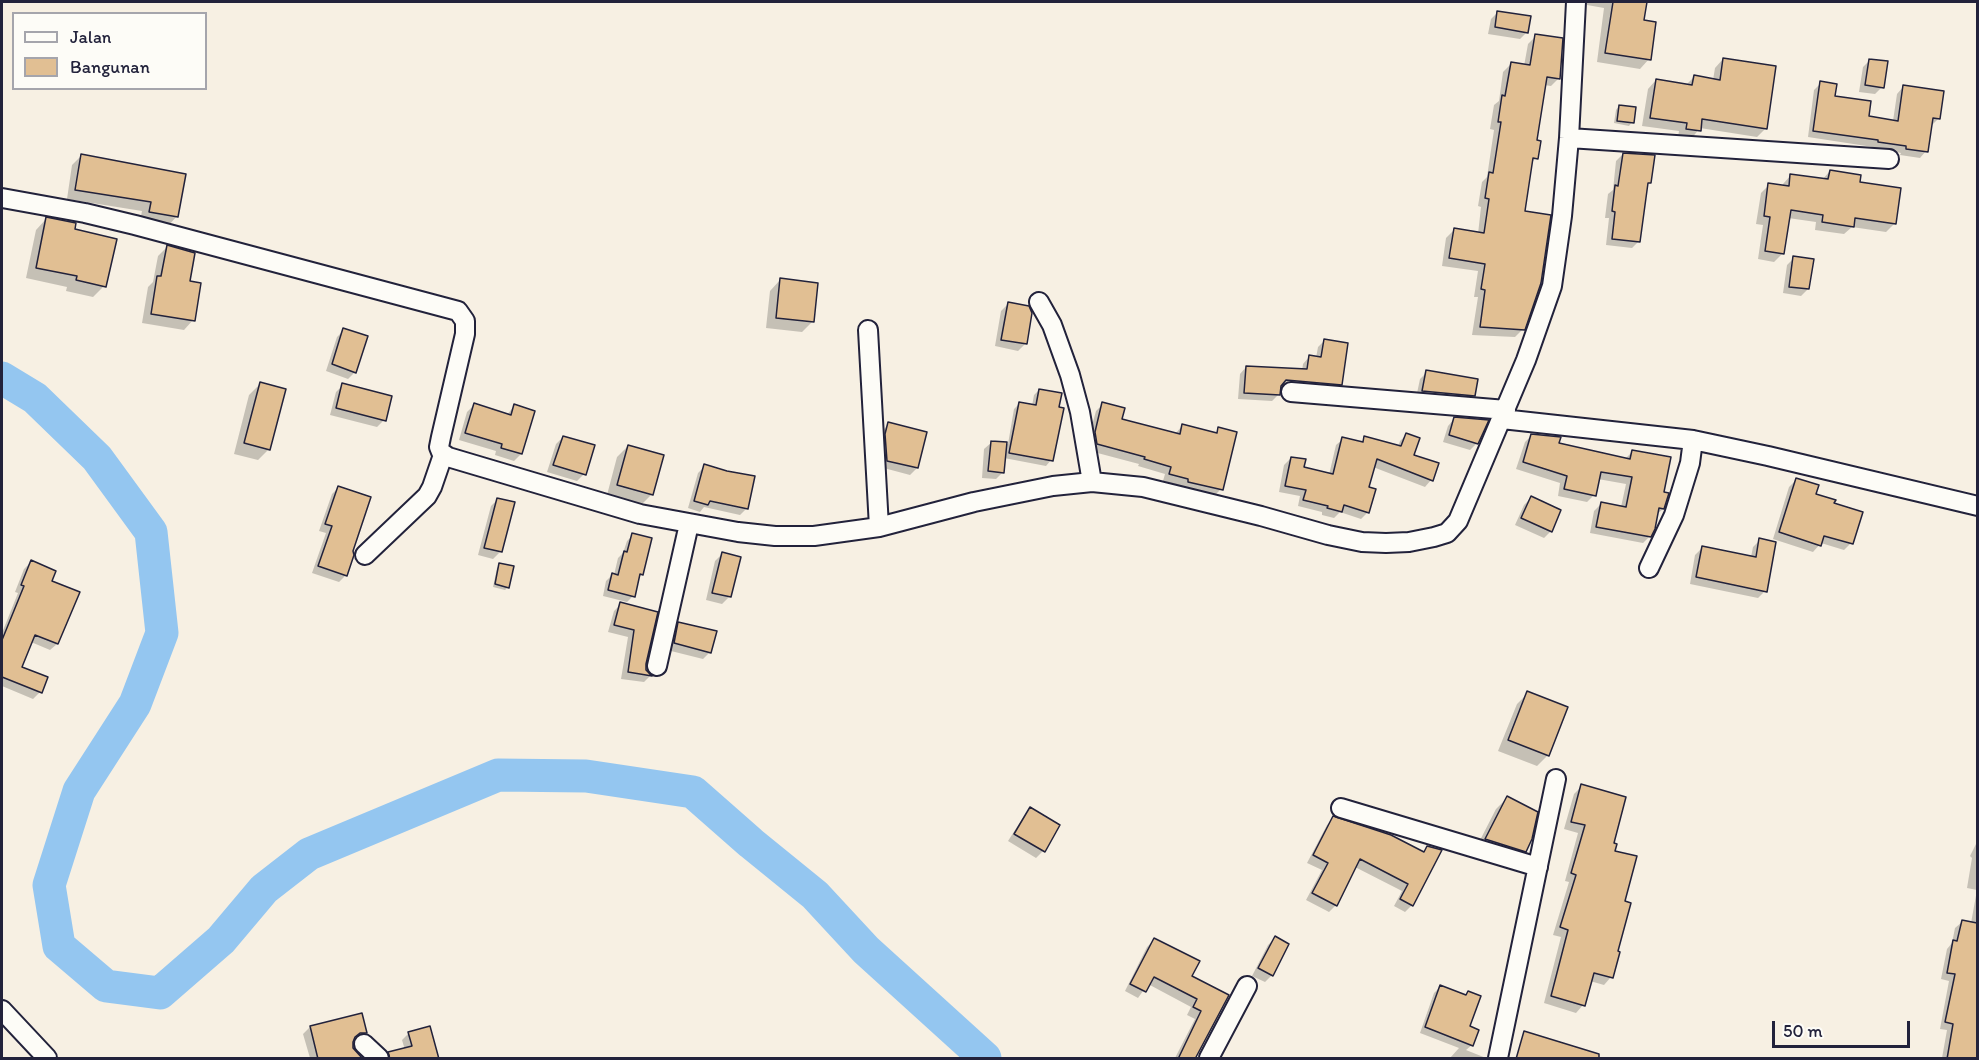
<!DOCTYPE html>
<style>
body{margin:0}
#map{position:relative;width:1979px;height:1060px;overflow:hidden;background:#f7f0e3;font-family:Itim,sans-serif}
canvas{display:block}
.frame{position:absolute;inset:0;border:3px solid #22223b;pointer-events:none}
.legend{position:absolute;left:12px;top:12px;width:195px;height:78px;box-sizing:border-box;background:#fdfcf7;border:2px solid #a5a5ac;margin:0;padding:8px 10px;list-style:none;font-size:18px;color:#22223b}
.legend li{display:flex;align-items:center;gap:12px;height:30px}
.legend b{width:30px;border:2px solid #a5a5ac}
.scale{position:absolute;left:1772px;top:1021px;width:138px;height:27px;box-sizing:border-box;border:3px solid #22223b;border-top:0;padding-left:8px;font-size:18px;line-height:21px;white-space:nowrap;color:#22223b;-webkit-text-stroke:4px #fdfcf7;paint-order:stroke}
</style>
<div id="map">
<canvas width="1979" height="1060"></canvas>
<div class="frame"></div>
<ul class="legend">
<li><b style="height:8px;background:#fdfcf7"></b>Jalan</li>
<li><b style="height:16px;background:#e1bf93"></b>Bangunan</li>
</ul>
<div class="scale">50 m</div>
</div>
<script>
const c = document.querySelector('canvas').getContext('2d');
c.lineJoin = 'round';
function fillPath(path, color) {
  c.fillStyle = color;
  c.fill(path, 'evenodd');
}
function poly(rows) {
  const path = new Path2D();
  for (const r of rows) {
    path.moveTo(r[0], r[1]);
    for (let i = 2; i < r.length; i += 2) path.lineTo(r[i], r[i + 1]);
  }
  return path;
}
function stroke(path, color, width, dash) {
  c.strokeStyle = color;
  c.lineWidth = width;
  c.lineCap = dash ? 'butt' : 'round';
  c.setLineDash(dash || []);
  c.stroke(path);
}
fillPath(poly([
 [1587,2,1645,2,1642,21,1649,59,1640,69,1597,62,1604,8,1587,5],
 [1498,12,1527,32,1520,39,1488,34,1491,19],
 [1536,36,1559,78,1551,86,1544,85,1536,141,1536,158,1531,163,1523,212,1523,329,1515,337,1472,335,1478,297,1474,297,1478,271,1442,266,1446,238,1454,230,1478,234,1481,207,1478,206,1482,182,1487,177,1494,130,1490,129,1494,105,1499,101,1503,72,1511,64,1524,66,1528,44],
 [1723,59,1766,128,1757,137,1700,128,1691,139,1678,137,1679,131,1642,126,1648,89,1656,80,1686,85,1694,77,1713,80,1715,68],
 [1870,60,1882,87,1875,94,1859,92,1863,67],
 [1821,83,1834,97,1867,118,1893,121,1897,94,1903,87,1939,118,1932,125,1930,124,1926,151,1920,158,1900,155,1901,153,1872,148,1873,147,1808,137,1814,90],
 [1619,106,1632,122,1629,126,1614,123,1616,110],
 [1623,154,1649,182,1646,186,1639,241,1632,248,1606,245,1609,218,1605,218,1608,194,1613,190,1616,161],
 [81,156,177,216,168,226,140,221,142,211,67,199,72,165],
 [1830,171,1859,183,1895,223,1886,232,1852,227,1844,234,1815,230,1816,222,1788,218,1783,253,1774,262,1758,259,1763,225,1756,224,1761,193,1769,185,1782,187,1783,184,1791,175,1822,180],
 [46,219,73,230,104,286,93,297,66,291,67,287,26,278,36,230],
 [167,247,188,282,193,320,184,330,142,323,148,287,153,282,158,256],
 [1794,258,1808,289,1801,296,1783,293,1787,265],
 [780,280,813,321,802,332,766,328,770,291],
 [1008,304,1025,344,1018,351,995,346,1001,311],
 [344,330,355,372,348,379,326,371,337,337],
 [1325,340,1341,384,1334,391,1280,386,1279,394,1272,401,1238,399,1240,374,1246,367,1302,371,1303,364,1309,357,1316,358,1318,347],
 [1427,372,1474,395,1467,403,1416,398,1420,379],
 [260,384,269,449,258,460,234,454,249,395],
 [343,385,384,420,377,427,330,415,336,392],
 [1039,390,1051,460,1046,466,1004,458,1003,472,996,479,982,478,984,449,992,442,1008,444,1014,409,1019,404,1032,406,1034,395],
 [1103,404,1120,420,1175,434,1183,425,1214,434,1219,429,1221,489,1214,496,1182,488,1182,486,1163,481,1165,474,1138,466,1139,464,1090,451,1088,440,1096,411],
 [474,405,507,415,514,406,533,412,521,454,514,461,495,455,496,451,459,440,467,412],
 [1455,418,1477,443,1470,450,1443,442,1448,426],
 [889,424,917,468,910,475,880,467,882,431],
 [1407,434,1412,456,1431,480,1425,487,1373,467,1367,488,1368,512,1361,519,1340,512,1334,518,1322,515,1322,512,1298,506,1300,496,1279,492,1284,465,1291,458,1303,468,1329,475,1336,445,1343,439,1360,443,1365,438,1398,447,1400,441],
 [1532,435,1557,444,1626,458,1633,451,1662,493,1663,509,1656,515,1650,536,1643,543,1590,533,1594,511,1601,504,1621,507,1626,484,1598,479,1594,495,1587,502,1558,496,1560,483,1516,469,1525,442],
 [563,437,584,474,577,481,547,472,556,444],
 [628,446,652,494,641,505,607,495,617,457],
 [705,466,747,508,740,515,704,507,700,512,688,508,698,473],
 [1796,480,1814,495,1833,504,1851,543,1844,550,1821,543,1813,552,1773,539,1789,487],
 [339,487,346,575,339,582,312,573,326,533,319,531,332,494],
 [1531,498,1551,531,1544,538,1515,525,1524,505],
 [498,499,513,503,500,552,493,559,478,555,491,506],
 [633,535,641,574,638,578,633,596,627,602,603,596,606,581,612,575,614,575,618,558,623,553,627,541],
 [1760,540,1765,591,1758,598,1690,584,1695,555,1702,548,1751,557,1753,547],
 [722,554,739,558,729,597,722,604,706,600,715,561],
 [31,562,50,581,57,644,50,650,31,642,20,668,40,692,33,699,2,686,2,633,18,593,15,592,24,569],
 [500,565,508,587,505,590,493,587,497,568],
 [621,604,656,614,645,663,645,671,650,676,644,682,621,679,628,637,608,632,614,611],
 [679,624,710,652,703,659,667,650,672,631],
 [1528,693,1548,755,1537,766,1498,751,1517,704],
 [1582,786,1613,852,1623,902,1611,977,1604,985,1590,981,1583,1005,1576,1013,1544,1003,1561,937,1553,935,1569,882,1565,881,1578,833,1564,829,1574,794],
 [1507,798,1524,851,1513,862,1475,850,1496,809],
 [1031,809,1043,851,1036,858,1008,841,1024,816],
 [1334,818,1422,853,1428,847,1412,905,1405,912,1394,906,1402,891,1355,867,1336,905,1329,912,1306,900,1322,870,1307,863,1327,825],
 [1978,840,1978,1058,1942,1058,1947,1030,1940,1029,1949,981,1941,979,1947,949,1952,943,1955,928,1962,922,1971,923,1977,890,1967,888,1972,858,1970,856],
 [1275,938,1272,975,1265,982,1252,976,1268,945],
 [1154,940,1190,977,1227,996,1194,1058,1175,1058,1195,1019,1187,1015,1191,1007,1148,984,1138,998,1125,991,1147,947],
 [1440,987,1465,996,1468,993,1468,1027,1472,1045,1466,1050,1486,1058,1450,1058,1459,1048,1420,1033,1434,993],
 [310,1027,365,1033,359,1040,353,1040,352,1047,361,1058,310,1058,303,1034],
 [409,1033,437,1058,387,1058,392,1053,405,1050,402,1040]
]), '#0003');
stroke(poly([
 [2,378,35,398,97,458,151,532,162,633,135,704,79,791,49,885,59,946,106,986,160,993,221,940,264,889,309,854,498,775,586,776,693,792,751,843,815,895,866,950,985,1058]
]), '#94c6f0', 33);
const building = poly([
 [1613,2,1647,2,1644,20,1656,22,1651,60,1605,53,1613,2],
 [1497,11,1531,16,1528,33,1495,27,1497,11],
 [1535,34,1563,38,1560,79,1547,77,1537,140,1541,141,1538,159,1533,158,1525,211,1551,215,1541,283,1525,330,1480,327,1485,290,1481,289,1485,264,1449,258,1454,228,1484,233,1489,199,1485,198,1489,172,1493,173,1501,122,1498,122,1502,95,1505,96,1511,62,1530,65,1535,34],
 [1723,58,1776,66,1767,129,1702,119,1701,131,1686,129,1687,123,1650,118,1656,79,1692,85,1694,75,1720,80,1723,58],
 [1869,59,1888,61,1884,88,1865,85,1869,59],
 [1820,81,1837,84,1835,96,1871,101,1869,116,1898,121,1903,85,1944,91,1940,119,1933,118,1928,152,1906,149,1906,146,1878,142,1878,140,1813,131,1820,81],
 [1619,105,1636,107,1634,123,1617,121,1619,105],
 [1623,153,1655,155,1651,183,1648,183,1640,242,1612,239,1615,212,1612,211,1615,185,1618,186,1623,153],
 [81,154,186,174,178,217,149,212,151,202,75,190,81,154],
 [1830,170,1861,175,1860,182,1901,188,1896,224,1855,218,1854,227,1822,222,1823,215,1791,210,1784,254,1765,251,1770,217,1764,216,1768,183,1789,186,1790,174,1828,179,1830,170],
 [46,217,76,223,75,229,117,239,106,287,76,280,77,276,36,268,46,217],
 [167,245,195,253,190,281,201,283,195,321,151,314,157,276,161,276,167,245],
 [1793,256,1814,259,1809,289,1789,287,1793,256],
 [780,278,818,283,814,322,776,318,780,278],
 [1008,302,1029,306,1032,313,1027,344,1001,340,1008,302],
 [343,328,368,336,356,373,332,364,343,328],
 [1324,339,1348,343,1342,385,1286,380,1281,386,1280,395,1244,393,1246,366,1307,369,1309,355,1321,357,1324,339],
 [1426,370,1478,379,1475,396,1422,391,1426,370],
 [260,382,286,389,270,450,244,443,260,382],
 [342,383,392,396,386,421,336,408,342,383],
 [1039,389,1062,393,1059,407,1064,408,1053,461,1009,453,1019,402,1036,405,1039,389],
 [1102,402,1125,408,1122,419,1180,434,1182,424,1217,433,1218,427,1237,432,1223,490,1188,482,1188,479,1169,474,1171,467,1144,459,1145,457,1097,444,1095,432,1102,402],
 [474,403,511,415,514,404,535,411,522,454,501,448,502,444,465,433,474,403],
 [1454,417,1489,420,1478,444,1449,435,1454,417],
 [888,422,927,432,918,468,887,461,885,434,888,422],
 [1406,433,1420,438,1414,455,1439,463,1433,481,1377,459,1369,487,1376,489,1369,513,1344,505,1342,512,1327,508,1328,506,1303,500,1306,490,1285,486,1291,457,1306,459,1304,467,1333,474,1342,437,1363,442,1364,436,1401,446,1406,433],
 [1531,434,1561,437,1559,443,1630,459,1632,450,1671,457,1664,492,1669,493,1664,509,1659,508,1655,529,1651,537,1596,527,1601,502,1626,507,1632,477,1601,472,1596,496,1564,489,1567,476,1523,462,1531,434],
 [563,436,595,445,586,475,553,465,563,436],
 [991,441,1007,442,1004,473,988,471,991,441],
 [628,445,664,455,653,495,617,485,628,445],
 [704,464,727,471,755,476,748,509,710,501,708,505,694,501,704,464],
 [1796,478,1819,485,1816,494,1836,500,1834,503,1863,512,1853,544,1824,536,1821,546,1779,532,1796,478],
 [338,486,371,497,353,551,354,555,347,576,318,566,332,526,325,524,338,486],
 [1531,496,1561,510,1552,532,1521,518,1531,496],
 [497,498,515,502,502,552,484,548,497,498],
 [632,533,652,538,643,575,640,574,635,597,608,590,612,573,618,575,624,551,627,552,632,533],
 [1759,538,1776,542,1767,592,1696,577,1702,546,1756,557,1759,538],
 [722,552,741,557,731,597,712,593,722,552],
 [31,560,56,571,52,581,80,592,58,644,35,635,22,667,48,677,42,693,2,677,2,640,24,586,21,585,31,560],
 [499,563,514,566,509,588,495,584,499,563],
 [620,602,658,612,646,664,646,670,652,676,628,672,634,630,614,625,620,602],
 [678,622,717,631,711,653,674,643,678,622],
 [1527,691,1568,707,1549,756,1508,740,1527,691],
 [1581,784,1626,797,1614,843,1617,844,1615,851,1637,856,1625,901,1631,903,1618,951,1620,952,1613,978,1594,973,1585,1006,1551,996,1568,930,1560,927,1576,875,1571,873,1585,825,1571,822,1581,784],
 [1507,796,1538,812,1532,839,1526,852,1485,839,1507,796],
 [1030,807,1060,825,1045,852,1014,834,1030,807],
 [1333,816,1391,835,1424,852,1427,846,1442,850,1413,906,1400,899,1408,884,1360,859,1337,906,1312,893,1328,863,1313,855,1333,816],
 [1962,920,1977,923,1977,1059,1947,1059,1953,1024,1945,1022,1955,974,1947,973,1953,940,1957,941,1962,920],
 [1275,936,1289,944,1273,976,1258,968,1275,936],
 [1154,938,1200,961,1192,976,1229,995,1195,1059,1178,1059,1201,1011,1193,1007,1197,999,1154,977,1146,992,1130,984,1154,938],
 [1440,985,1466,995,1468,991,1481,996,1470,1026,1479,1030,1473,1046,1425,1027,1440,985],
 [362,1013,367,1033,360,1033,355,1037,353,1042,353,1048,363,1059,318,1059,310,1026,362,1013],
 [430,1026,439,1059,390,1059,388,1052,412,1046,408,1032,430,1026],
 [1524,1031,1599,1054,1599,1059,1516,1059,1524,1031]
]);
fillPath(building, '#e1bf93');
stroke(building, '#22223b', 1.5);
const street = poly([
 [1569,138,1889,159],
 [2,198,85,213,135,225,458,311,465,321,465,334,441,437,439,447,441,452,448,457,640,514,738,532,775,536,814,536,879,527,974,502,1053,486,1092,482,1143,487,1261,516,1328,535,1362,542,1386,543,1409,542,1434,537,1447,533,1458,521,1526,360,1552,286,1562,216,1569,138,1576,2],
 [1039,302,1052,325,1070,375,1080,412,1092,482],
 [868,330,879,527],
 [1291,392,1506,410],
 [1502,419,1693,440,1768,456,1978,506],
 [365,555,427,496,432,487,443,455],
 [1649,568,1674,515,1690,463,1693,440],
 [657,666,689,524],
 [1341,808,1538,867],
 [2,1010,47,1058],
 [364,1044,379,1058],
 [1209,1058,1247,986],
 [1498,1058,1556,779]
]);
stroke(street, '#22223b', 22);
stroke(street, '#fdfcf7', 18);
</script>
